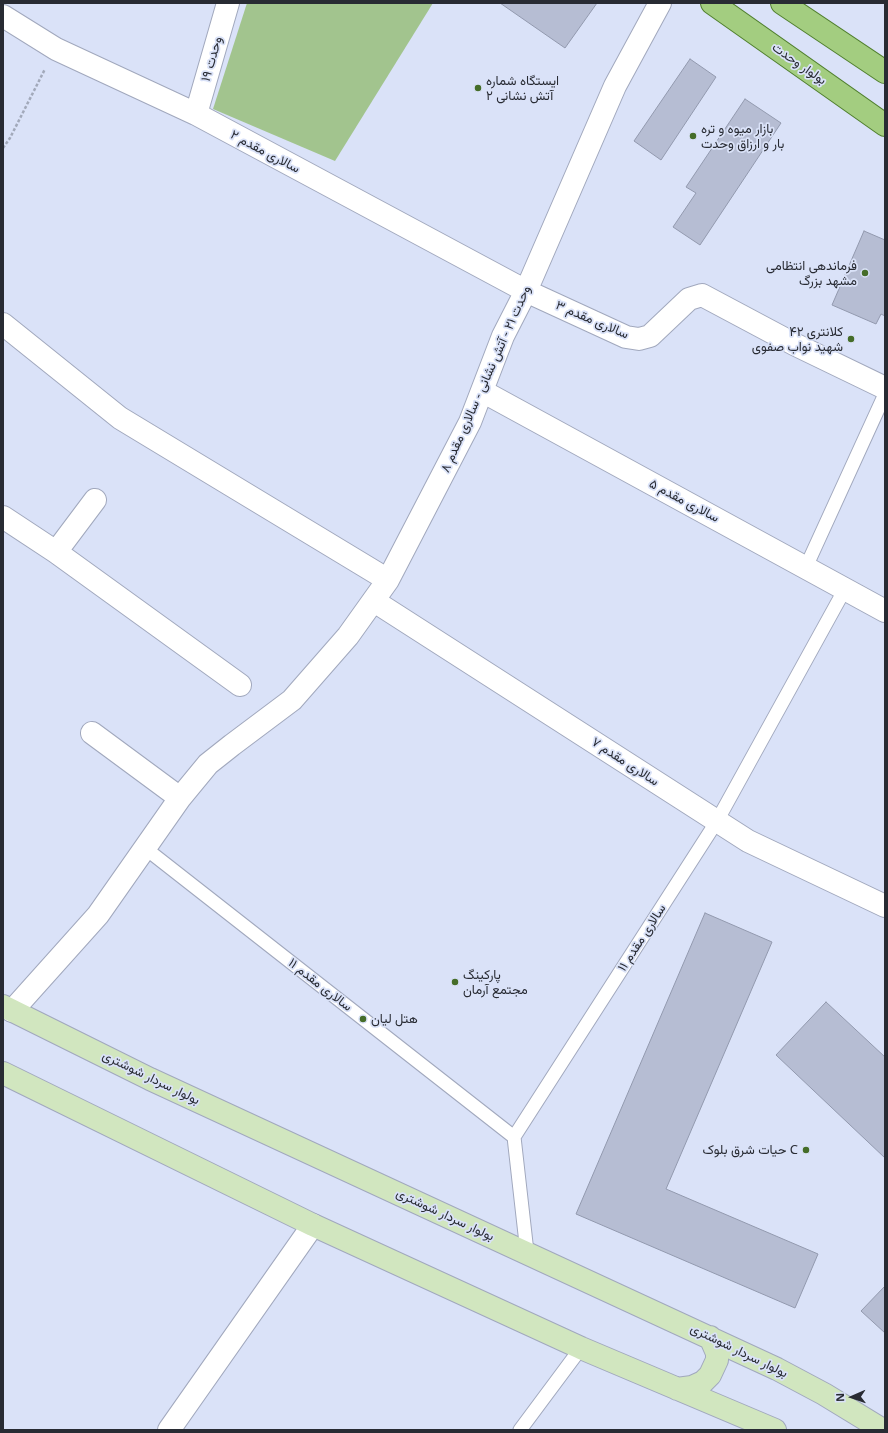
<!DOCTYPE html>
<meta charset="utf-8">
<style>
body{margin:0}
#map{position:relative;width:888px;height:1433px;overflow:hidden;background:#dae2f8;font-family:"Noto Sans",sans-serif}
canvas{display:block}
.frame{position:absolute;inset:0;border:4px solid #282b33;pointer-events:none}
.north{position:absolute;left:832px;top:1377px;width:40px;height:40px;-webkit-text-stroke:3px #dae2f8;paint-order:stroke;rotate:268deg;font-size:11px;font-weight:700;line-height:16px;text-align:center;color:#282b33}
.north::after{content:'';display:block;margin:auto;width:14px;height:18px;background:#282b33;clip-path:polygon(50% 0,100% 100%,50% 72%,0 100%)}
</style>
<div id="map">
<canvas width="888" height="1433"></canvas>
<div class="frame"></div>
<div class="north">N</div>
</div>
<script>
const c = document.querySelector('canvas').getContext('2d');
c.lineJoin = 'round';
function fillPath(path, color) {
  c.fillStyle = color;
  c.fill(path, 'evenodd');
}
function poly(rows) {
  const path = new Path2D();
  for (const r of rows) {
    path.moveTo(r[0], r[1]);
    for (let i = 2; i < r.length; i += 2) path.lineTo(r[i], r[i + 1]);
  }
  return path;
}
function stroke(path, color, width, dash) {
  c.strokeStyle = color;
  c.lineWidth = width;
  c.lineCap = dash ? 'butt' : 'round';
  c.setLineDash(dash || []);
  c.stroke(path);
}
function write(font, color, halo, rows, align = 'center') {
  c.font = font + ' "Noto Sans",Vazirmatn,sans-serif';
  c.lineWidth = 3.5;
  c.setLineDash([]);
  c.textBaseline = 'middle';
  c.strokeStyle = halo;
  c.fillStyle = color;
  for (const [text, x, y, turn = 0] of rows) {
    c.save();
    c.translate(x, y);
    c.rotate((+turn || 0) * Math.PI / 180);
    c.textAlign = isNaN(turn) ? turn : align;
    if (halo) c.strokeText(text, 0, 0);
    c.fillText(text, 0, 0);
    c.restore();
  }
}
fillPath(poly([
 [247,3,433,3,335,161,213,109]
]), '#a2c48e');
const building = poly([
 [500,3,597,3,565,48,500,3],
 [690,59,716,77,661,160,634,141,690,59],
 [745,99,781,123,700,245,673,227,696,193,686,187,745,99],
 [864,231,885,240,885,316,881,314,876,324,832,305,864,231],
 [705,913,772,942,666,1189,818,1254,795,1308,576,1214,705,913],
 [826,1002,885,1057,885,1158,776,1055,826,1002],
 [885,1286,885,1333,861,1311,885,1286]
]);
fillPath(building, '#b6bdd3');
stroke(building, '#9299ae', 1);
const lane = poly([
 [806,567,885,394],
 [145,848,514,1137],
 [527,1252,514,1137,717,821,845,589],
 [520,1430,581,1348]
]);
const street = poly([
 [3,16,56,49,196,114,526,291,626,337,639,339,650,336,689,299,702,295,794,344,885,388],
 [196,114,228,3],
 [3,324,120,418,388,580],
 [482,391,885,611],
 [3,517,56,552,240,685],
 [56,552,95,500],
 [374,601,748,841,885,906],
 [92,733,180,798],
 [12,1011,98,915,180,798,208,764,232,745,292,700,348,636,388,580,470,422,503,336,526,291,615,86,660,3],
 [169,1430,313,1225]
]);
const secondary = poly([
 [3,1006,150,1079,777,1369,824,1394,883,1430],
 [3,1073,313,1225,581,1348,775,1430],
 [677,1389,692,1387,703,1382,710,1375,717,1360,717,1353,710,1337]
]);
const primary = poly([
 [712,3,885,125],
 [782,3,885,72]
]);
stroke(lane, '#a1a8bd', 15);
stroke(street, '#a1a8bd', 24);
stroke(secondary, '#a1a8bd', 24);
stroke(primary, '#507f2e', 24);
stroke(poly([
 [3,148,10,138,45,69]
]), '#a2a9ba', 2.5, [3, 2]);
stroke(lane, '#fff', 13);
stroke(street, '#fff', 22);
stroke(secondary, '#d1e6bf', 22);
stroke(primary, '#a3cd80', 22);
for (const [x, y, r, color] of [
 [478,88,4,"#456d29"],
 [693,136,4,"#456d29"],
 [865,273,4,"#456d29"],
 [851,339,4,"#456d29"],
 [455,982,4,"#456d29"],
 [363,1019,4,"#456d29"],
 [806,1150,4,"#456d29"]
]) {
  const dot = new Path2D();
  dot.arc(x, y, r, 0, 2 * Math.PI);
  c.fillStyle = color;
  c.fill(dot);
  stroke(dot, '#dae2f8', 1.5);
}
write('13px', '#282b33', '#dae2f8', [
 ["وحدت ۱۹",212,59,-74],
 ["بولوار وحدت",799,64,35],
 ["سالاری مقدم ۲",265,152,28],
 ["سالاری مقدم ۳",592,320,23],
 ["وحدت ۲۱ - آتش نشانی - سالاری مقدم ۸",486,379,-66],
 ["سالاری مقدم ۵",684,501,28],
 ["سالاری مقدم ۷",625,762,33],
 ["سالاری مقدم ۱۱",642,938,-57],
 ["سالاری مقدم ۱۱",320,985,38],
 ["بولوار سردار شوشتری",151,1078,26],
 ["بولوار سردار شوشتری",445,1215,25],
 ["بولوار سردار شوشتری",739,1351,26]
]);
write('13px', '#282b33', '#dae2f8', [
 ["ایستگاه شماره",486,81],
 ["۲ آتش نشانی",486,96],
 ["بازار میوه و تره",701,129],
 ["بار و ارزاق وحدت",701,144],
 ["فرماندهی انتظامی",857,266,"right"],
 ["مشهد بزرگ",857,281,"right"],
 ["کلانتری ۴۲",843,332,"right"],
 ["شهید نواب صفوی",843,347,"right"],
 ["پارکینگ",463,975],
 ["مجتمع آرمان",463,990],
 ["هتل لیان",371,1019],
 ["حیات شرق بلوک C",798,1150,"right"]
], 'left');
</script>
